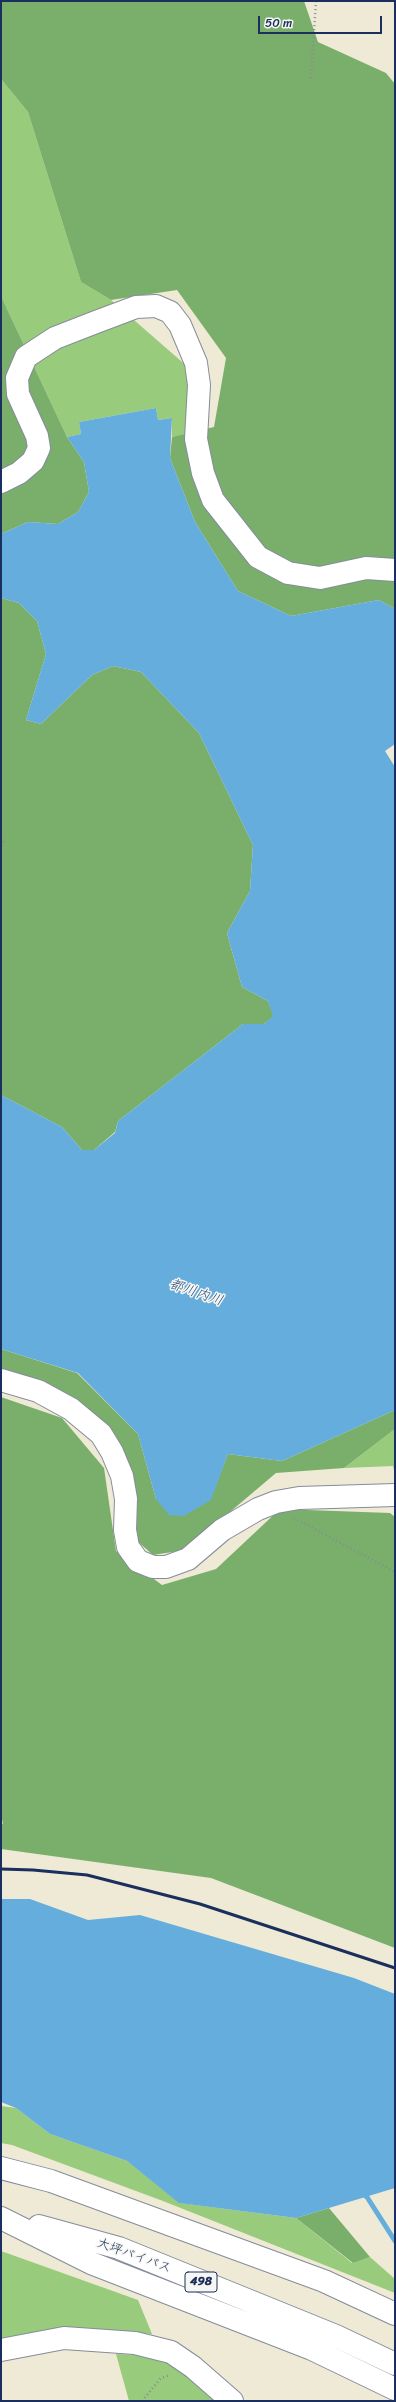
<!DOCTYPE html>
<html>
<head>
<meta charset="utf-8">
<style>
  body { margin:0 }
  #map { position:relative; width:396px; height:2402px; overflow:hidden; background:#efead5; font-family:Sriracha,sans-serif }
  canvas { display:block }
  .frame { position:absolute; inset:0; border:2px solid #1b2f5e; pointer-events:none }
  .scale { position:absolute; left:258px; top:16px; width:124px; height:18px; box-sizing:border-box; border:2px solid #1b2f5e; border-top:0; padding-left:5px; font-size:12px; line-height:14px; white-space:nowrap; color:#1b2f5e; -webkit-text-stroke:3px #f6f6f2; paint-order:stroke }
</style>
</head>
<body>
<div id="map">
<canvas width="396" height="2402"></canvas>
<div class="frame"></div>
<div class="scale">50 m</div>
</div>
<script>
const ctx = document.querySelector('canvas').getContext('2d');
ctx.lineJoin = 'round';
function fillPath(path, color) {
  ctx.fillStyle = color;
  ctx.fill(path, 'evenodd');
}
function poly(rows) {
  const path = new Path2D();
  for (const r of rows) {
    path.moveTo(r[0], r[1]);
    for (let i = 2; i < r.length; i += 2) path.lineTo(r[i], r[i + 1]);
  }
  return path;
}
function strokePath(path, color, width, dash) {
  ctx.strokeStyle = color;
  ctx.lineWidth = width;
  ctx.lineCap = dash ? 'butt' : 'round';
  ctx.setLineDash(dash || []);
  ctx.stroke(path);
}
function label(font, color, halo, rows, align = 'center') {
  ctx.font = font + ' Sriracha,"Klee One",sans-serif';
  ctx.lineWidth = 3;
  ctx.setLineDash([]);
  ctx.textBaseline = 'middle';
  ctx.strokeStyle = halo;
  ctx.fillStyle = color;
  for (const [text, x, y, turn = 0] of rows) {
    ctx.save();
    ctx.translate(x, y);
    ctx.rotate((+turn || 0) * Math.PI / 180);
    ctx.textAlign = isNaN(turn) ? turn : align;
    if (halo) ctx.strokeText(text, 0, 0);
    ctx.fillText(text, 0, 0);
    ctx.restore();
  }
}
fillPath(poly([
  [1,79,28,112,81,282,111,300,189,368,190,433,172,437,172,418,158,420,156,408,79,422,81,434,67,437,1,296],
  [395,1429,395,1474,393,1466,344,1468],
  [1,2106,16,2108,50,2134,127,2161,180,2203,296,2218,352,2263,370,2257,395,2279,395,2293,163,2201,12,2145,1,2143],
  [1,2251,138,2300,152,2334,57,2329,1,2339],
  [116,2354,166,2356,215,2401,129,2401]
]), '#98cb7b');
fillPath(poly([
  [1,1,304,1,318,42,386,73,395,84,395,609,379,600,291,616,238,591,195,522,170,458,172,437,214,427,226,358,177,290,111,300,81,282,28,112,1,79],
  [1,296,67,437,84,462,89,492,78,512,58,524,28,522,1,534],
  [1,598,19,603,37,621,46,654,26,720,41,724,92,675,113,666,141,672,199,733,253,845,250,891,227,933,242,987,268,1001,274,1016,264,1024,243,1024,118,1121,115,1132,94,1150,82,1150,62,1127,1,1095],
  [1,1349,77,1373,138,1434,156,1499,210,1500,228,1454,282,1461,395,1410,395,1429,344,1468,276,1473,185,1550,153,1555,136,1540,132,1482,116,1436,53,1388,1,1369],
  [1,1397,62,1418,104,1468,116,1551,162,1585,216,1569,280,1509,390,1513,395,1517,395,1948,211,1878,1,1849,1,1823,3,1824,1,1814],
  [329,2208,370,2257,353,2263,296,2218]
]), '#7aaf6b');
fillPath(poly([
  [156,408,158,420,172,418,170,458,195,522,238,591,291,616,379,600,395,609,395,744,385,751,395,767,395,1410,282,1461,228,1454,211,1500,184,1516,169,1515,156,1499,138,1434,78,1373,1,1349,1,1095,62,1127,82,1150,94,1150,115,1133,118,1121,243,1024,264,1024,273,1016,268,1001,242,987,227,933,250,891,253,845,199,733,141,672,113,666,92,675,41,724,26,720,46,654,37,621,19,603,1,598,1,534,28,522,58,524,78,512,89,492,84,462,67,437,81,434,79,422],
  [1,1899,30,1899,88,1920,140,1915,354,1978,395,1994,395,2188,296,2218,179,2203,127,2161,50,2134,16,2108,1,2102]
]), '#65addc');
strokePath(poly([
  [361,2193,367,2197,395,2241]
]), '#65addc', 5);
const minor = poly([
  [1,482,19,473,33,461,39,448,37,436,18,394,17,378,26,357,55,338,96,322,136,307,156,306,170,312,180,325,196,363,199,385,196,439,203,473,213,500,258,557,288,573,320,578,366,568,395,570],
  [1,1380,38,1391,71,1409,101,1434,112,1452,122,1476,126,1499,125,1530,128,1547,138,1561,153,1567,166,1567,188,1559,222,1530,258,1509,276,1502,299,1498,395,1495],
  [1,2350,64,2338,135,2343,171,2352,193,2367,232,2401]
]);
const highway = poly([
  [1,2168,51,2181,324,2281,395,2314],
  [1,2218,91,2263,312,2349,395,2389],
  [39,2226,119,2248,336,2336,395,2364]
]);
strokePath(minor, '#858c9a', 24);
strokePath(highway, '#858c9a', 24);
strokePath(poly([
  [311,78,316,1],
  [1,838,5,845],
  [294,1518,395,1572],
  [142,2401,161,2378,170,2375]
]), '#858c9a', 2.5, [1, 3]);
strokePath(minor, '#fff', 22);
strokePath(highway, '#fff', 22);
strokePath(poly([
  [1,1869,33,1870,87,1875,200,1904,395,1968]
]), '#1b2f5e', 3);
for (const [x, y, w] of [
  [201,2282,32]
]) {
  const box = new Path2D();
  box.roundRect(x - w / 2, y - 10, w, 20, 3);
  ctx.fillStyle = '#f6f6f2';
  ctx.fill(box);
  strokePath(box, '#1b2f5e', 1);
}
label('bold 12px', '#1b2f5e', null, [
  ["498",201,2282]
]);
label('13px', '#1b2f5e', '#f6f6f2', [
  ["大坪バイパス",134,2256,20]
]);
label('italic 14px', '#315584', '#f6f6f2', [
  ["都川内川",196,1293,19]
]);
</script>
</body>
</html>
